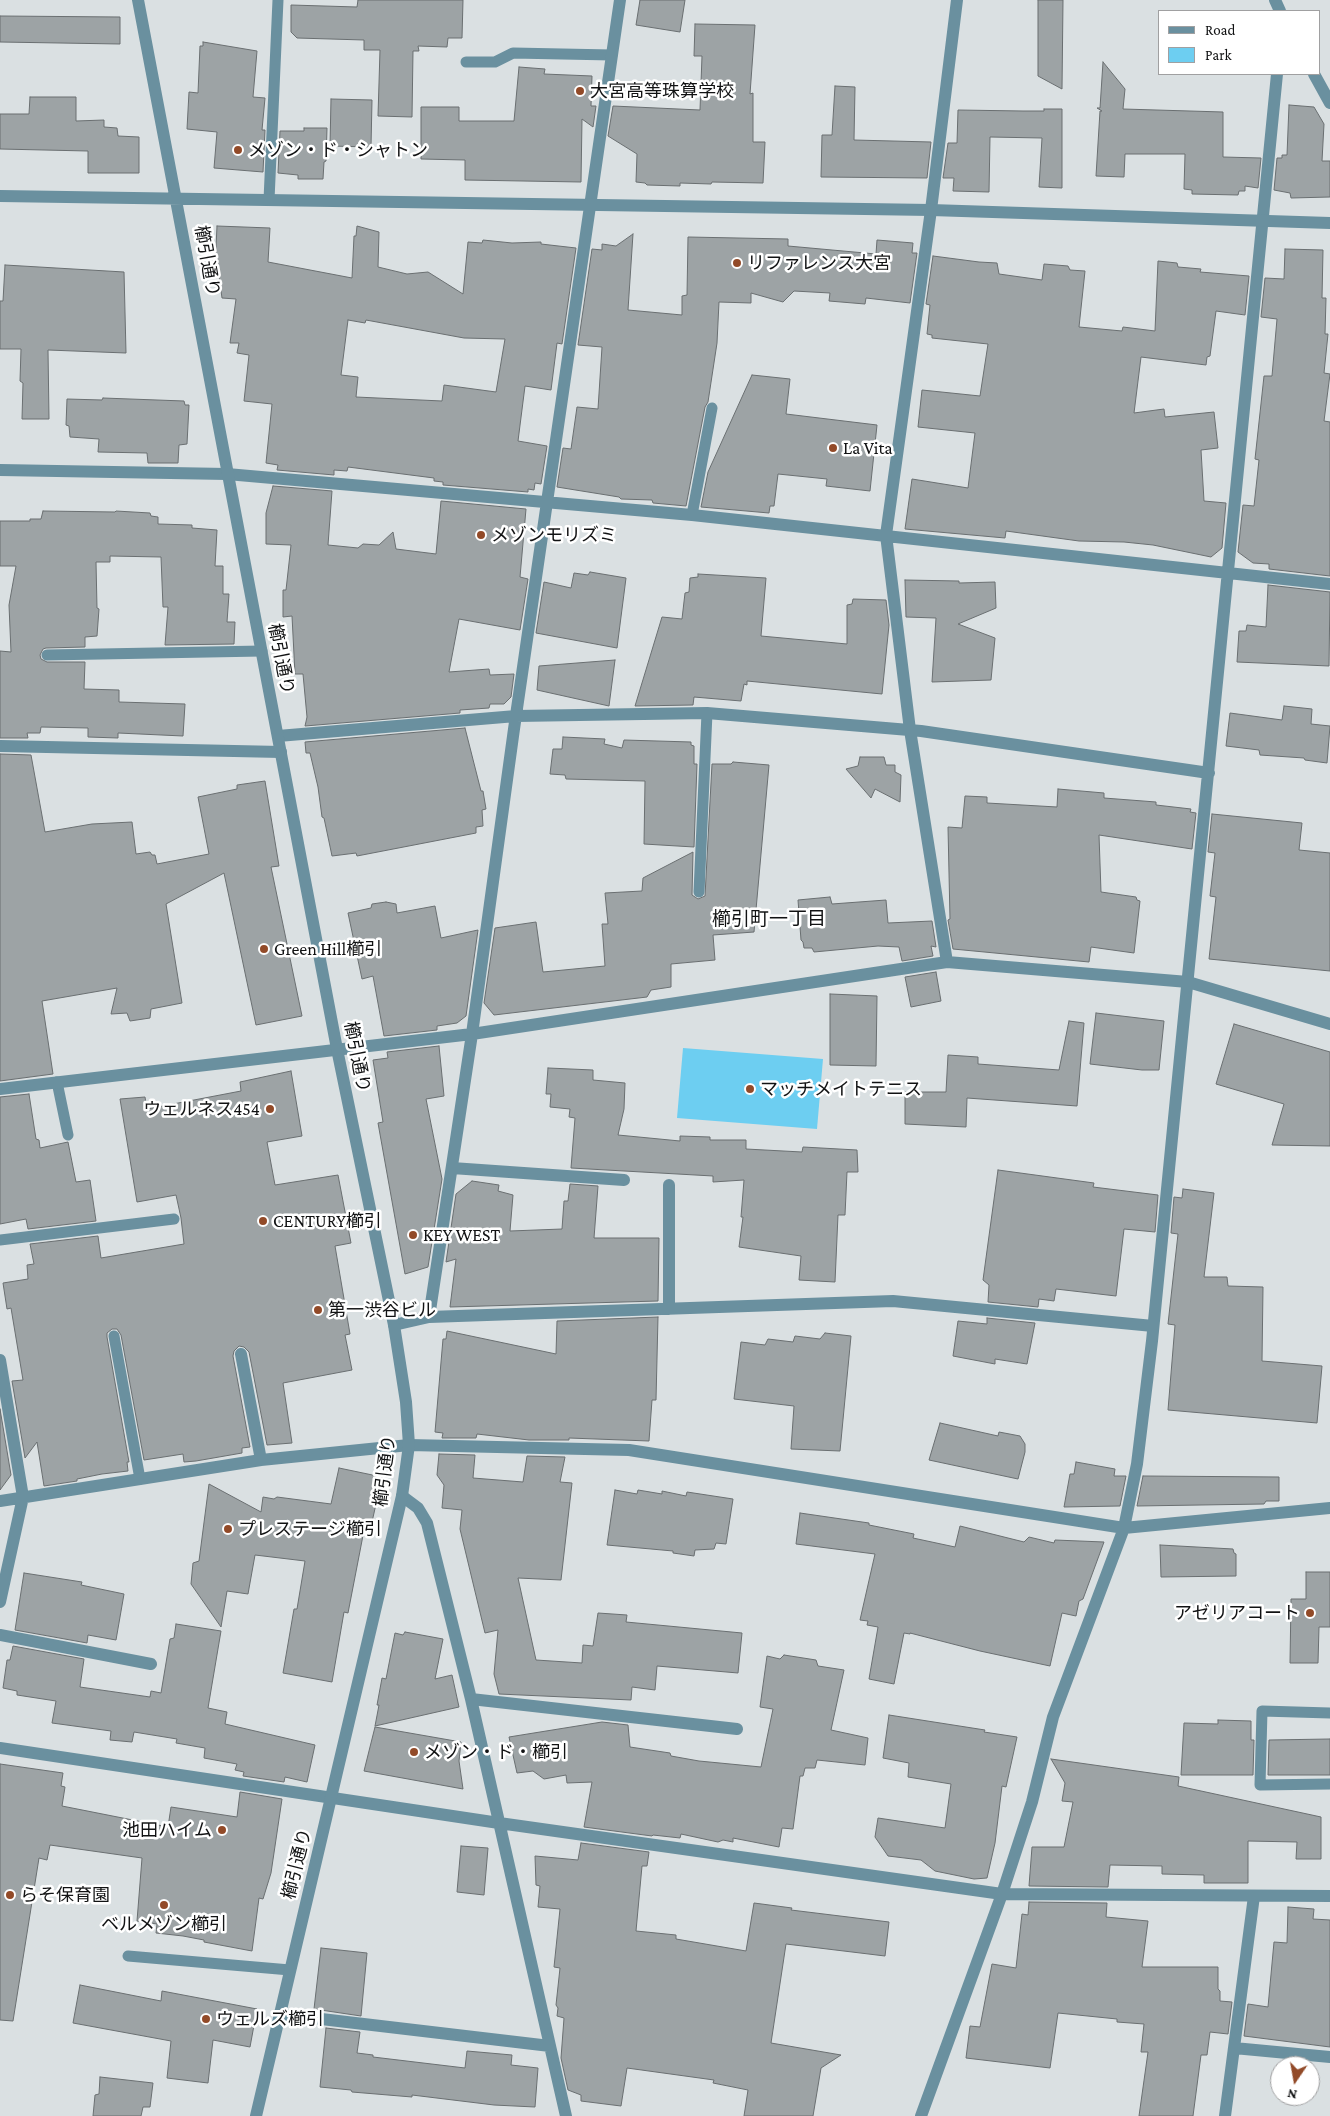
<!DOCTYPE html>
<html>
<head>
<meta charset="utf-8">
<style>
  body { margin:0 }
  #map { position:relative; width:1330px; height:2116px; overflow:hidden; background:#dae0e2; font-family:"Crimson Pro",serif }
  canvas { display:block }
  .legend { position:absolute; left:1158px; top:10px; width:162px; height:65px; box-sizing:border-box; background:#fff; border:1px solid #a0a0a1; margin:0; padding:6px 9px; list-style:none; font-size:15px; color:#111213 }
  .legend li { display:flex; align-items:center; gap:10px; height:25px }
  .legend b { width:25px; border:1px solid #a0a0a1 }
  .north { position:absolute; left:1270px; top:2056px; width:50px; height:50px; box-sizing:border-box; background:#fff; border:1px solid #a0a0a1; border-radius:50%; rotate:192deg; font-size:14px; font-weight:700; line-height:20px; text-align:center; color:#111213 }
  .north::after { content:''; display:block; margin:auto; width:18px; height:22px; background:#924a28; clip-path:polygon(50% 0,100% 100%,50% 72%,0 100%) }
</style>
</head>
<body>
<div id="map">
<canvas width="1330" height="2116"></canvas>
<ul class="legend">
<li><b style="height:6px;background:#6a909f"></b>Road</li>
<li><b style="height:14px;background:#6dcef1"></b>Park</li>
</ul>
<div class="north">N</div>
</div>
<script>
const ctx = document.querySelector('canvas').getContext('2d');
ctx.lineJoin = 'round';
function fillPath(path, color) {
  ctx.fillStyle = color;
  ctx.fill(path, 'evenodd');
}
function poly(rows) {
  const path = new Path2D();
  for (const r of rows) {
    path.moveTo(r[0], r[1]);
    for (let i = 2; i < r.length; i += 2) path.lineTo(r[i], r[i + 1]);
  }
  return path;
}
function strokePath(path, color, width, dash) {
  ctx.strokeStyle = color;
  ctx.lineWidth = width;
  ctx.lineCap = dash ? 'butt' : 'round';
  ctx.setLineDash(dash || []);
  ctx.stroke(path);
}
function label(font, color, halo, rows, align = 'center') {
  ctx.font = font + ' "Crimson Pro","Noto Sans JP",serif';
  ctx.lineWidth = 5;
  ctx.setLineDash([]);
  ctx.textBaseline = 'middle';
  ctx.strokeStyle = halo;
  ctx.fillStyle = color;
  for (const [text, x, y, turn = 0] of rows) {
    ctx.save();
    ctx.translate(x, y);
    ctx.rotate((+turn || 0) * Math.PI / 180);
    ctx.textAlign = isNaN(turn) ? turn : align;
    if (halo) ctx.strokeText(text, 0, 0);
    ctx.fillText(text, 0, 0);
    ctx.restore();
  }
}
fillPath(poly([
  [683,1048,823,1059,817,1129,677,1118]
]), '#6dcef1');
const building = poly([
  [358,0,463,0,462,38,448,38,447,47,418,46,419,51,413,51,412,117,378,116,380,50,364,50,364,40,297,38,291,32,291,5,357,7,358,0],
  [640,0,685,0,680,32,636,25,640,0],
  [1038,0,1063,0,1062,89,1038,76,1038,0],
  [0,16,120,17,120,44,0,42,0,16],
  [695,24,755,25,750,94,753,93,753,142,765,142,763,183,712,182,711,184,680,183,680,186,647,185,645,183,636,182,637,154,608,136,613,106,700,110,702,56,694,56,695,24],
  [203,42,257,51,253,97,265,98,262,130,265,130,263,172,214,168,217,132,187,129,189,92,198,93,200,46,203,46,203,42],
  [1103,62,1125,89,1123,109,1223,112,1223,157,1261,158,1258,188,1245,186,1245,191,1239,191,1238,195,1192,194,1192,190,1184,189,1185,154,1125,154,1124,177,1096,176,1100,111,1102,111,1097,108,1100,108,1103,62],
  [519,67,545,69,544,74,592,76,591,106,596,106,593,127,582,119,581,182,465,180,465,160,421,159,421,107,459,107,459,121,514,121,519,67],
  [835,86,855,87,854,140,931,142,927,178,821,177,822,135,832,135,835,86],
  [30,97,76,97,76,121,104,120,104,127,117,128,118,136,139,137,139,173,88,173,88,151,0,149,0,114,29,114,30,97],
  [331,99,372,100,371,147,330,146,331,99],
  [1289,105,1314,107,1324,124,1322,161,1330,161,1330,197,1291,198,1290,193,1274,190,1277,158,1282,158,1282,155,1287,155,1289,105],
  [1044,109,1062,109,1062,188,1039,187,1042,138,990,137,989,192,953,191,954,178,943,178,948,143,957,143,958,110,1023,111,1044,111,1044,109],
  [304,128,327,128,326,161,324,162,323,179,298,179,298,175,278,173,280,131,304,131,304,128],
  [217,226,270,228,268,262,352,278,354,236,356,236,357,226,379,232,378,267,407,274,428,272,463,294,468,242,482,243,483,240,512,243,541,242,541,244,576,248,562,344,557,343,551,390,525,386,518,441,547,446,541,484,535,483,534,490,528,489,528,492,443,485,443,482,434,481,434,478,348,467,347,471,334,470,334,475,277,470,278,465,266,463,272,404,244,401,249,355,237,353,239,343,230,343,236,299,222,298,218,269,215,269,217,226],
  [348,320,365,323,366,320,464,338,505,339,496,392,444,385,442,401,356,397,358,377,341,375,348,320],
  [633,234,628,310,682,315,682,296,687,295,688,237,788,239,788,246,876,254,877,240,913,243,912,253,917,253,910,303,866,298,865,304,829,301,830,293,794,291,783,302,751,293,751,303,719,302,717,343,708,402,705,407,686,506,653,503,652,500,621,499,619,497,557,487,563,448,571,449,577,407,598,409,602,347,578,345,592,249,602,250,602,244,616,246,633,234],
  [1285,249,1323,250,1322,298,1326,298,1325,334,1328,334,1324,373,1330,374,1324,421,1330,422,1330,576,1269,569,1269,564,1253,563,1238,552,1243,505,1254,506,1259,460,1255,459,1264,376,1272,376,1277,319,1261,317,1265,278,1284,279,1285,249],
  [933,256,979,262,997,263,999,274,1042,280,1044,264,1068,266,1070,270,1085,271,1079,327,1122,331,1123,327,1155,331,1158,261,1177,263,1178,267,1201,269,1200,272,1249,276,1245,315,1216,311,1210,356,1207,357,1206,365,1141,357,1134,413,1164,409,1165,417,1214,412,1218,448,1201,450,1204,501,1226,503,1222,548,1211,557,1153,545,1124,542,1079,541,1006,531,1005,538,905,529,912,479,968,488,975,433,918,427,922,390,980,396,988,344,932,338,932,335,927,334,930,305,926,304,933,256],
  [5,265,124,272,126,353,48,350,49,419,22,419,23,383,20,381,21,349,0,349,0,301,3,301,5,265],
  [752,375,790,379,786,414,877,425,870,491,826,486,827,479,778,474,774,506,770,506,769,513,701,507,708,472,752,375],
  [103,398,184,401,185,405,189,405,187,444,179,445,178,463,148,463,147,453,98,452,99,439,70,437,69,426,66,425,67,399,102,400,103,398],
  [273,486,332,491,328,545,358,548,363,544,379,545,393,532,396,549,436,554,441,501,526,509,520,577,528,579,520,630,459,619,449,672,489,669,490,675,514,674,511,697,504,704,490,704,489,708,460,710,460,713,305,726,307,717,303,674,295,674,292,616,283,617,283,590,286,590,291,545,266,544,266,513,273,486],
  [43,511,115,512,116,511,150,513,151,516,158,517,158,524,192,525,192,528,217,530,215,566,223,566,223,594,229,594,227,622,235,622,234,644,165,645,168,607,163,607,161,557,110,556,110,562,96,562,97,608,99,609,97,636,85,637,85,647,46,648,43,649,40,655,41,659,47,662,85,662,84,689,119,690,119,702,185,704,183,736,118,733,118,738,88,737,88,728,41,727,40,733,27,733,28,738,0,738,0,651,11,652,9,605,16,566,0,566,0,521,30,521,30,519,41,519,43,511],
  [590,572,626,578,617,648,536,633,544,582,571,588,574,573,588,575,590,572],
  [698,574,766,578,761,636,847,644,847,605,852,604,853,599,886,600,889,625,882,694,747,681,747,685,744,684,741,701,694,697,693,705,635,706,662,617,682,619,685,593,689,592,690,578,698,577,698,574],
  [905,580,959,581,959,583,995,582,996,608,958,624,995,638,991,680,932,682,936,618,906,617,905,580],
  [1268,585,1330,592,1329,666,1237,662,1239,631,1246,631,1247,625,1266,627,1268,585],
  [615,660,609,706,537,690,539,666,615,660],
  [1284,706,1312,709,1311,724,1330,726,1327,763,1305,760,1304,758,1260,755,1259,750,1226,746,1230,713,1282,720,1284,706],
  [465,728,481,791,483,791,486,809,482,810,483,826,476,827,476,833,357,856,356,853,332,856,324,818,322,817,318,787,310,753,306,753,305,742,465,728],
  [563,737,605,739,604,744,622,748,624,740,691,742,691,745,694,746,694,764,697,764,694,847,644,844,645,781,566,779,565,775,550,774,553,749,562,749,563,737],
  [0,754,31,755,45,832,92,824,132,822,136,854,150,852,152,855,155,855,157,864,209,854,198,797,237,789,237,785,265,781,279,866,271,867,302,1016,256,1025,224,873,166,904,182,1003,151,1009,150,1018,130,1021,127,1013,111,1014,117,988,42,1001,53,1074,0,1081,0,754],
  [860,757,884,757,886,765,895,765,895,772,901,775,900,802,875,789,871,798,846,769,858,766,860,757],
  [733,762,769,765,754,932,713,935,715,960,671,964,671,987,651,990,647,997,494,1015,484,1003,495,928,536,922,543,972,605,966,602,924,608,924,605,893,642,891,643,878,693,852,692,895,698,899,705,896,712,764,731,764,733,762],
  [1058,789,1104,793,1104,798,1156,802,1156,805,1191,809,1190,812,1196,813,1192,849,1099,835,1101,892,1136,897,1137,900,1140,901,1134,953,1091,947,1089,962,953,949,948,920,950,919,948,827,962,828,965,796,987,797,987,803,1057,807,1058,789],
  [1212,814,1302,823,1299,850,1330,853,1330,971,1209,959,1216,897,1210,896,1215,853,1208,852,1212,814],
  [830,897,832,904,886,900,888,923,932,921,936,947,931,946,933,956,902,961,899,947,878,946,814,952,812,948,804,948,803,942,801,940,798,900,830,897],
  [386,902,396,904,397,913,435,906,441,938,478,930,466,1016,457,1023,437,1026,437,1030,384,1036,373,976,362,979,348,913,371,908,372,904,386,902],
  [936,972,941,1001,911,1007,905,977,936,972],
  [830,994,877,996,876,1066,830,1065,830,994],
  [1096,1013,1164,1021,1159,1070,1142,1070,1090,1064,1096,1013],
  [1069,1021,1084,1023,1077,1106,967,1098,966,1127,905,1124,905,1092,946,1092,948,1055,978,1057,978,1064,1059,1070,1069,1021],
  [1234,1024,1330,1052,1330,1146,1272,1145,1284,1104,1216,1084,1234,1024],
  [439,1046,444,1096,426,1099,442,1179,428,1267,405,1274,378,1123,383,1122,373,1060,388,1058,387,1052,439,1046],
  [548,1068,593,1070,593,1080,625,1083,624,1109,618,1135,680,1141,680,1136,710,1137,710,1140,746,1140,746,1149,802,1152,803,1147,857,1150,858,1172,847,1172,845,1215,838,1215,835,1282,799,1280,801,1256,739,1247,743,1217,741,1217,744,1180,713,1182,713,1176,571,1168,575,1118,569,1117,570,1109,550,1107,551,1094,546,1094,548,1068],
  [291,1071,302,1136,267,1142,275,1185,338,1175,351,1243,335,1246,350,1334,345,1335,352,1370,283,1383,292,1443,267,1445,249,1352,244,1347,239,1346,234,1351,233,1356,250,1447,242,1448,242,1453,196,1461,184,1462,183,1454,144,1460,121,1335,117,1329,112,1329,107,1333,107,1337,129,1462,127,1462,128,1471,102,1474,77,1479,77,1481,44,1486,37,1442,25,1458,12,1381,23,1380,11,1308,7,1309,3,1283,28,1279,27,1265,34,1264,30,1244,98,1236,101,1258,184,1244,181,1218,176,1195,137,1202,120,1099,145,1097,147,1109,241,1091,240,1082,291,1071],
  [29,1094,36,1139,39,1140,40,1148,68,1142,76,1182,90,1180,96,1221,28,1229,26,1219,0,1224,0,1097,29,1094],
  [998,1170,1094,1183,1093,1187,1158,1195,1155,1232,1124,1229,1116,1296,1056,1289,1054,1301,1039,1299,1038,1307,988,1302,989,1285,983,1280,998,1170],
  [472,1181,499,1185,498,1191,513,1195,510,1231,562,1229,564,1201,568,1201,570,1184,598,1186,594,1238,659,1238,658,1301,450,1307,456,1259,446,1262,456,1194,472,1181],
  [1183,1189,1214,1193,1204,1277,1227,1277,1228,1286,1263,1287,1262,1361,1322,1366,1317,1423,1168,1410,1175,1325,1168,1324,1178,1234,1171,1233,1174,1197,1182,1198,1183,1189],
  [658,1317,656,1400,652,1400,649,1441,569,1438,569,1440,529,1440,477,1434,476,1438,442,1438,443,1433,435,1432,443,1339,446,1339,447,1331,556,1354,557,1321,658,1317],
  [987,1318,1035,1323,1027,1364,995,1359,995,1364,953,1356,958,1321,987,1324,987,1318],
  [825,1333,851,1336,840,1451,791,1449,794,1406,734,1399,741,1342,765,1345,768,1339,793,1342,795,1336,820,1339,825,1333],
  [0,1409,11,1475,0,1490,0,1409],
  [940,1423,998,1436,999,1432,1020,1436,1025,1444,1025,1452,1018,1479,929,1460,940,1423],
  [439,1454,475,1455,473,1478,523,1482,527,1456,565,1457,560,1482,572,1483,561,1580,518,1578,536,1660,582,1663,583,1645,593,1646,598,1613,627,1615,626,1622,742,1633,738,1673,657,1666,655,1690,632,1687,631,1700,499,1694,494,1674,498,1630,485,1633,460,1529,462,1510,442,1508,444,1485,437,1475,439,1454],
  [1076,1462,1115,1469,1114,1476,1126,1476,1120,1506,1064,1507,1070,1474,1074,1474,1076,1462],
  [339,1468,382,1477,372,1522,366,1520,348,1613,344,1612,332,1682,283,1673,294,1609,297,1609,305,1561,255,1555,248,1594,227,1591,221,1627,191,1584,193,1563,199,1561,209,1484,261,1512,263,1497,274,1499,277,1497,331,1504,339,1468],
  [1143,1476,1279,1477,1279,1501,1266,1501,1264,1504,1137,1506,1143,1476],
  [615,1490,637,1494,638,1490,662,1494,662,1491,686,1496,687,1492,733,1499,726,1544,716,1543,714,1549,695,1550,694,1556,673,1553,673,1551,607,1545,615,1490],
  [800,1513,869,1523,869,1525,914,1534,913,1538,955,1547,960,1526,1024,1542,1029,1537,1054,1543,1055,1540,1104,1542,1083,1599,1079,1601,1076,1616,1062,1613,1050,1666,980,1651,910,1633,910,1634,904,1633,894,1684,869,1679,878,1627,867,1625,868,1621,860,1620,875,1554,796,1544,800,1513],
  [1160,1545,1233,1549,1234,1553,1236,1554,1236,1576,1161,1577,1160,1545],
  [1306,1572,1330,1572,1330,1627,1319,1627,1318,1663,1290,1663,1291,1599,1306,1599,1306,1572],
  [24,1573,82,1582,81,1585,124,1594,116,1640,88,1635,87,1643,15,1630,24,1573],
  [176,1624,221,1631,208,1708,227,1712,225,1724,315,1745,307,1782,285,1777,284,1782,243,1776,244,1772,235,1770,237,1764,204,1758,205,1748,176,1743,177,1739,134,1732,132,1742,110,1740,111,1731,52,1723,56,1701,17,1695,17,1691,3,1688,7,1660,10,1660,13,1646,84,1659,80,1687,150,1697,151,1691,161,1693,170,1639,174,1638,176,1624],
  [405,1632,443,1639,435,1679,452,1675,459,1707,375,1726,379,1705,377,1705,382,1678,386,1679,395,1633,403,1635,405,1632],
  [784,1655,816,1660,818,1666,844,1670,831,1730,868,1738,865,1765,817,1760,815,1768,805,1768,803,1776,800,1776,793,1829,782,1828,779,1847,733,1838,733,1842,723,1840,718,1842,681,1834,680,1838,653,1835,652,1836,584,1827,592,1782,567,1783,566,1775,544,1779,533,1771,517,1773,509,1737,602,1722,628,1725,630,1747,670,1753,671,1756,699,1761,761,1767,773,1709,760,1707,767,1656,780,1659,784,1655],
  [889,1715,985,1730,984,1732,1017,1737,1006,1787,1002,1786,995,1843,987,1878,974,1879,935,1871,921,1860,888,1856,875,1837,878,1818,945,1828,951,1784,908,1777,909,1763,883,1758,889,1715],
  [1218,1720,1251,1721,1251,1740,1254,1740,1253,1775,1181,1775,1184,1723,1218,1724,1218,1720],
  [375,1727,461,1742,459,1761,463,1789,364,1771,375,1727],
  [1330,1739,1330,1775,1268,1775,1269,1740,1330,1739],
  [1051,1759,1179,1777,1178,1786,1321,1817,1321,1859,1296,1859,1297,1842,1248,1841,1248,1883,1204,1883,1204,1875,1162,1874,1162,1866,1110,1865,1108,1887,1029,1886,1032,1847,1064,1847,1073,1802,1062,1801,1065,1783,1051,1759],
  [0,1764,63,1773,61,1786,65,1787,62,1806,168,1827,171,1807,237,1817,240,1792,282,1799,271,1873,263,1899,259,1898,252,1951,204,1942,204,1940,183,1936,156,1933,157,1924,137,1921,142,1858,50,1845,47,1860,39,1858,13,2021,0,2020,0,1764],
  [581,1843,649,1852,647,1866,642,1866,636,1931,676,1935,676,1939,746,1951,754,1903,792,1908,791,1910,889,1922,885,1956,786,1944,771,2043,841,2055,821,2068,813,2116,744,2116,748,2090,713,2083,714,2080,627,2068,621,2106,581,2101,581,2095,568,2090,561,2058,564,2018,557,2016,558,2008,556,2005,560,1968,554,1967,560,1909,538,1907,540,1886,536,1885,535,1856,578,1860,581,1843],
  [461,1846,488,1848,484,1895,457,1892,461,1846],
  [1029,1902,1107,1903,1106,1917,1148,1921,1142,1967,1218,1967,1218,1989,1220,1991,1220,2001,1232,2002,1228,2034,1210,2032,1207,2055,1201,2055,1193,2116,1139,2116,1148,2052,1141,2052,1144,2024,1117,2022,1117,2019,1058,2013,1050,2068,966,2058,970,2026,980,2027,992,1964,1016,1968,1022,1914,1028,1915,1029,1902],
  [1288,1907,1314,1909,1313,1919,1330,1920,1330,2047,1244,2036,1248,2004,1268,2007,1274,1942,1287,1943,1288,1907],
  [321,1948,367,1953,361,2016,314,2009,321,1948],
  [80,1985,161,2001,162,1991,257,2009,250,2047,213,2040,208,2083,167,2078,171,2041,73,2023,80,1985],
  [326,2028,360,2032,357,2053,373,2055,373,2057,465,2068,467,2051,512,2055,511,2065,538,2068,535,2107,494,2105,412,2095,412,2097,352,2092,351,2090,320,2087,326,2028],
  [100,2077,153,2083,150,2107,143,2107,141,2116,93,2116,95,2095,99,2094,100,2077]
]);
fillPath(building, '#9da3a5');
strokePath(building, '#6a6f71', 1);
strokePath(poly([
  [466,62,495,62,513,53,612,55],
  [269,200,278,0],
  [692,515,712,408],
  [47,655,262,651],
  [699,892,707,713],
  [57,1082,68,1135],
  [0,1240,174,1219],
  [114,1336,140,1479],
  [1330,1713,1262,1711,1260,1785,1330,1784],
  [128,1956,290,1970]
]), '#6a909f', 11);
strokePath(poly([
  [0,470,227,474,692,515,1330,584],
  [278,736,516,716,707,713,921,731,1209,773],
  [0,746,281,752],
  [947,962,910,730,886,535,931,210,957,0],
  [0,1089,472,1034,947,962,1188,982,1330,1024],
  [452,1168,624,1180],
  [669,1309,669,1185],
  [429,1317,472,1034,514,729,620,0],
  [394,1325,429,1317,893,1301,1153,1326],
  [241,1354,261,1460],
  [0,1360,23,1497,0,1602],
  [402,1496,418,1508,427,1523,471,1699,566,2116],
  [0,1501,261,1460,409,1445,629,1450,1124,1528,1330,1508],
  [0,1635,151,1664],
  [471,1699,737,1729],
  [0,1748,499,1823,1002,1894,1330,1896],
  [279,2014,550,2046],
  [1234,2048,1330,2057],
  [921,2116,1002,1894,1032,1802,1053,1717,1124,1528,1137,1464,1152,1341,1277,74],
  [1225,2116,1254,1896]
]), '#6a909f', 12);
strokePath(poly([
  [138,0,337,1049,394,1325,406,1402,409,1445,402,1496,256,2116],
  [1275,0,1280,11],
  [1314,74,1330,103],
  [0,196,931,210,1330,223]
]), '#6a909f', 12);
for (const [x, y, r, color] of [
  [580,91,5,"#924a28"],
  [238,150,5,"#924a28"],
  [737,263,5,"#924a28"],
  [833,448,5,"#924a28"],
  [481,535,5,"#924a28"],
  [264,949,5,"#924a28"],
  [750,1089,5,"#924a28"],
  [270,1109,5,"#924a28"],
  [263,1221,5,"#924a28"],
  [413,1235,5,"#924a28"],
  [318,1310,5,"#924a28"],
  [228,1529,5,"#924a28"],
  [1310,1613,5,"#924a28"],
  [414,1752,5,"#924a28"],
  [222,1830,5,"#924a28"],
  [10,1895,5,"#924a28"],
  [164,1905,5,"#924a28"],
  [206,2019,5,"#924a28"]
]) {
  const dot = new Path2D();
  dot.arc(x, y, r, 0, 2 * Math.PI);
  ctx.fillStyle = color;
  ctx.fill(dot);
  strokePath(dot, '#fff', 2);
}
label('18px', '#111213', '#fff', [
  ["大宮高等珠算学校",590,91],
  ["メゾン・ド・シャトン",248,150],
  ["リファレンス大宮",747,263],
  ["La Vita",843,448],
  ["メゾンモリズミ",491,535],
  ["Green Hill櫛引",274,949],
  ["マッチメイトテニス",760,1089],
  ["ウェルネス454",260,1109,"right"],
  ["CENTURY櫛引",273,1221],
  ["KEY WEST",423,1235],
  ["第一渋谷ビル",328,1310],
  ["プレステージ櫛引",238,1529],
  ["アゼリアコート",1300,1613,"right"],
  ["メゾン・ド・櫛引",424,1752],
  ["池田ハイム",212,1830,"right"],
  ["らそ保育園",20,1895],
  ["ベルメゾン櫛引",164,1924,"center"],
  ["ウェルズ櫛引",216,2019]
], 'left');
label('18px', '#111213', '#fff', [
  ["櫛引通り",207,261,80],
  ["櫛引通り",281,659,79],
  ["櫛引通り",357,1057,79],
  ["櫛引通り",385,1471,-83],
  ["櫛引通り",297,1864,-76]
]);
label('19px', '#111213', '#fff', [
  ["櫛引町一丁目",769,919]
]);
</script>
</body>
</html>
